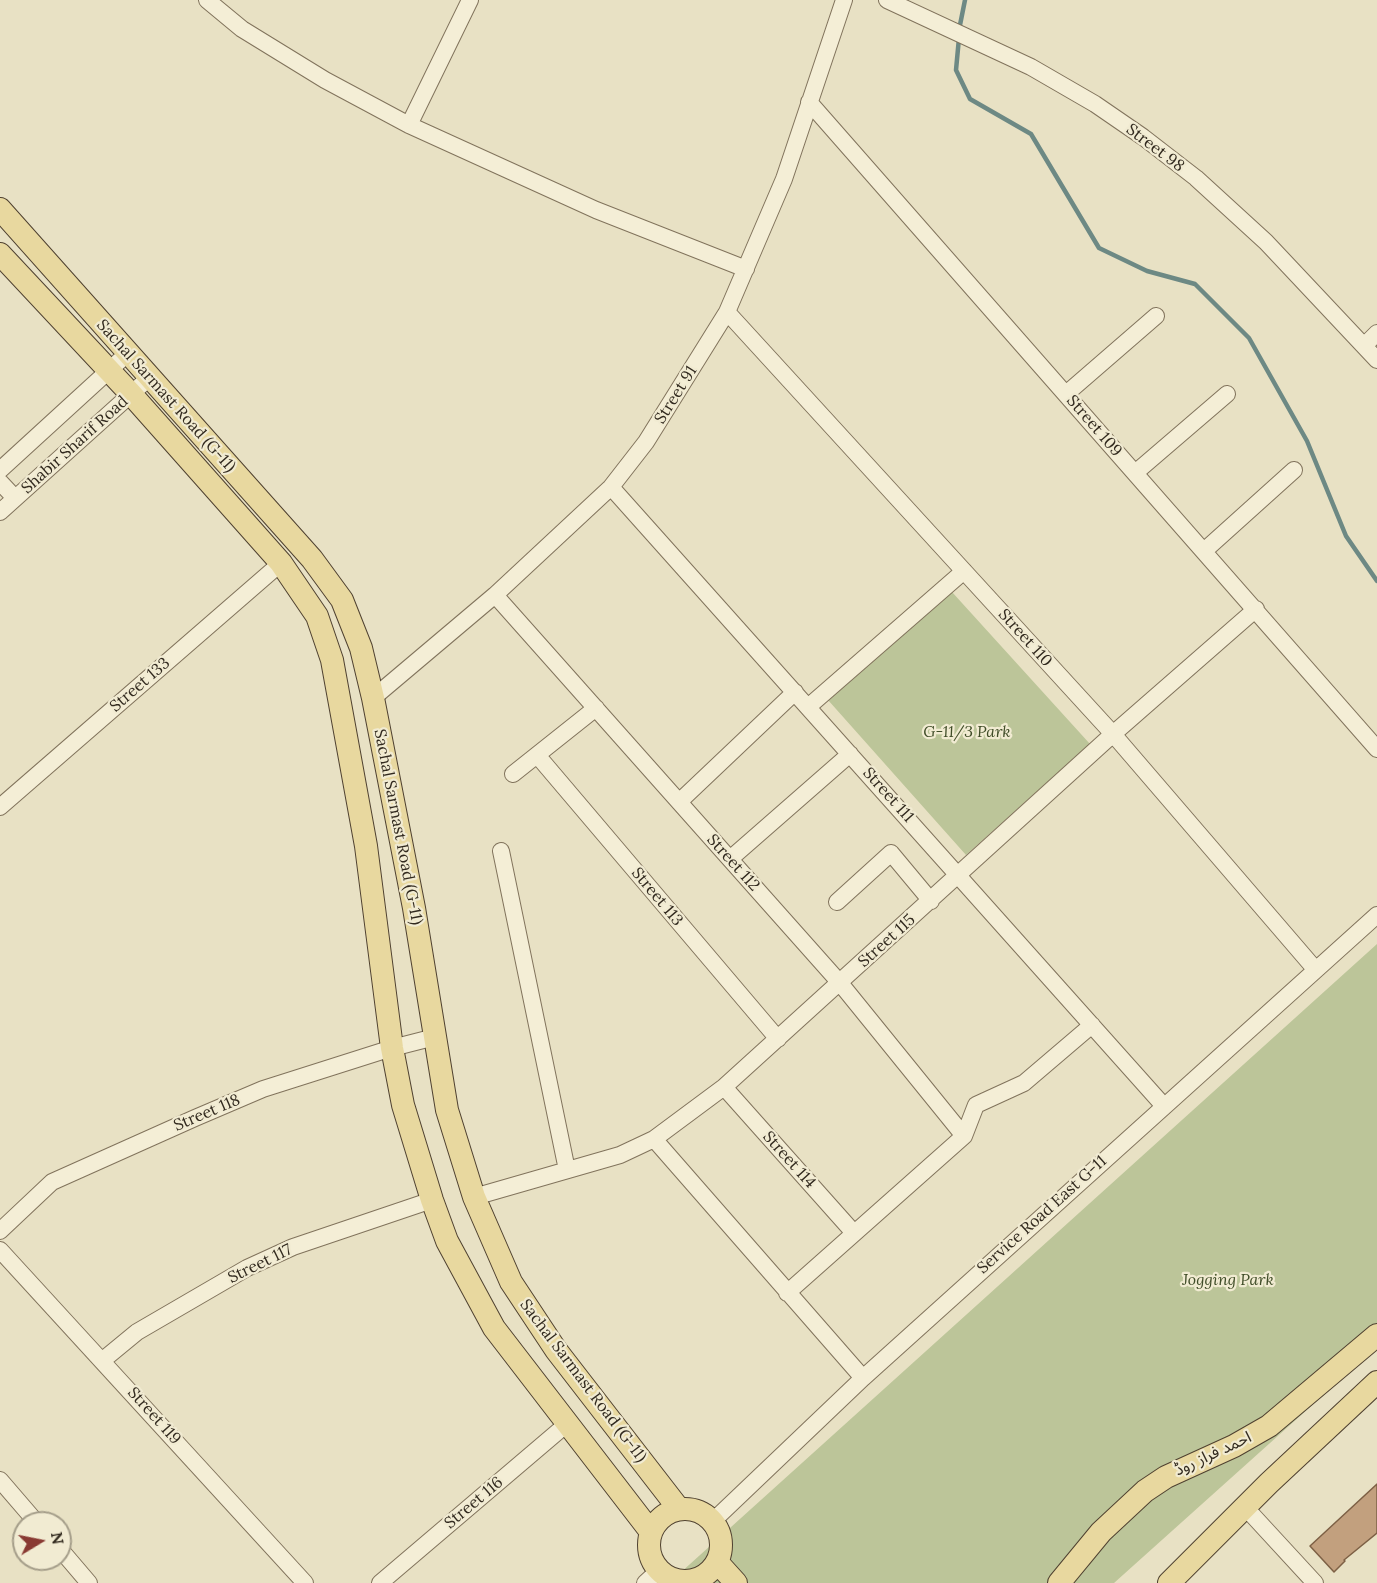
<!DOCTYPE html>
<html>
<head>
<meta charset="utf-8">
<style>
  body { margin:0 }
  #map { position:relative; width:1377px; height:1583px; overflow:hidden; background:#e8e1c4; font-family:Lora,serif }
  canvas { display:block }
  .north { position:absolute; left:12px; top:1511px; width:60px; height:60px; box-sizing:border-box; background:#f1ebd2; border:2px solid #a59e8a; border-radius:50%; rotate:80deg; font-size:16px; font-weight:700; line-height:24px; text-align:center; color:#322a1f }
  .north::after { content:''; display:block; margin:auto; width:21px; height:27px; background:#893a33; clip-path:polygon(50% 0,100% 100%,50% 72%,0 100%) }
</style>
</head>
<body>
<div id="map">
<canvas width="1377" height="1583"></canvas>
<div class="north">N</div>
</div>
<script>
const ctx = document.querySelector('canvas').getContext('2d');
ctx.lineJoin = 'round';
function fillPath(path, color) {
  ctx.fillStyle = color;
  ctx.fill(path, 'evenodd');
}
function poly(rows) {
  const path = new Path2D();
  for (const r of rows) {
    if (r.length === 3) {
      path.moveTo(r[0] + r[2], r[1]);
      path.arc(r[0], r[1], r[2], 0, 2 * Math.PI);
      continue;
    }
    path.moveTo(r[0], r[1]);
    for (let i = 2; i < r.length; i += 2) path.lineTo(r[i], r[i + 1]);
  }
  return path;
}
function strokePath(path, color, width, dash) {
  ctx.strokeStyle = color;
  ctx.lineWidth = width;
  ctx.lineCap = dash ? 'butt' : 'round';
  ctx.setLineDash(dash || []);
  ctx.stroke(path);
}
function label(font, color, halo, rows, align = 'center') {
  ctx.font = font + ' Lora,"Noto Sans Arabic",serif';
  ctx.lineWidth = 4.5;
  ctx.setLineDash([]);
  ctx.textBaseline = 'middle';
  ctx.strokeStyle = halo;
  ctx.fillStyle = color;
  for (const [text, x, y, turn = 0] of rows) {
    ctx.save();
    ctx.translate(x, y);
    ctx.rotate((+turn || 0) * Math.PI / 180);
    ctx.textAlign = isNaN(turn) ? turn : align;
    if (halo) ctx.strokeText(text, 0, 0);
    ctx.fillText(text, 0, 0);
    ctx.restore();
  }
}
fillPath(poly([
  [952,592,1090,744,966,855,828,700],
  [1377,944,1377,1347,1114,1583,669,1583]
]), '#bcc599');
strokePath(poly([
  [959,30,965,0],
  [959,38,956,70,970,99,1031,134,1099,248,1147,271,1195,284,1249,338,1307,441,1346,536,1377,581]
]), '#6d8984', 4.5);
const building = poly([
  [1377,1484,1377,1533,1344,1560,1345,1561,1334,1572,1310,1546,1377,1484]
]);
fillPath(building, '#c2a07e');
strokePath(building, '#7d6045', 1.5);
const minor = poly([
  [207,0,242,29,325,80,409,125,596,210,746,269],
  [887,0,1031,67,1095,104,1143,137,1196,178,1266,242,1377,360],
  [809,102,1377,749],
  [409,125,470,0],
  [727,312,1113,734,1315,969],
  [1364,346,1377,333],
  [1066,394,1156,316],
  [0,470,128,353],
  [1135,473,1227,394],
  [0,482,15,498],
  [611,487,1163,1105],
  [0,512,150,377],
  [1204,551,1294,470],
  [495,595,840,983,964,1136],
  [373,698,495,595,611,487,646,442,727,312,784,179,844,0],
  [808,707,964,571],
  [537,755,778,1039],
  [513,774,596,708],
  [679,802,795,692],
  [0,807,281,563],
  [501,851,567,1170],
  [730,859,850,754],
  [837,902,891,853,931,901],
  [724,1087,854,1233],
  [654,1139,863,1378],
  [474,1197,620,1155,654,1139,724,1087,1113,734,1256,609],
  [0,1231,52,1182,195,1118,263,1089,392,1048,435,1037],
  [0,1250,305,1583],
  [787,1293,964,1136,976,1105,1024,1083,1092,1025],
  [103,1360,137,1332,247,1268,293,1247,432,1200],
  [0,1480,37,1523],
  [1245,1507,1315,1583],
  [713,1521,863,1378,1377,915],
  [60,1549,89,1583],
  [380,1583,568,1423],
  [645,1583,659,1570]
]);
const major = poly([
  [0,209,312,559,342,600,361,648,373,698,414,908,447,1110,474,1197,511,1282,556,1350,679,1509],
  [0,254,131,394,281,563,317,616,332,660,366,846,392,1048,403,1105,432,1200,447,1241,494,1328,651,1532],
  [685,1545,36],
  [717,1562,736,1583],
  [1059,1583,1101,1532,1145,1491,1166,1477,1234,1446,1269,1426,1377,1335],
  [1169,1583,1269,1483,1377,1382]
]);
strokePath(minor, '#81735c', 18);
strokePath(major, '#4f4130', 24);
strokePath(minor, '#f4eed6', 16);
strokePath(major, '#e8d89f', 22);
label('16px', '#322a1f', '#f1ebd2', [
  ["Street 98",1155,148,37],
  ["Street 91",676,395,-58],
  ["Sachal Sarmast Road (G-11)",166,396,48],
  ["Street 109",1094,426,49],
  ["Shabir Sharif Road",75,445,-42],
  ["Street 110",1025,638,48],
  ["Street 133",140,685,-41],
  ["Street 111",888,795,48],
  ["Sachal Sarmast Road (G-11)",398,827,79],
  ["Street 112",733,863,48],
  ["Street 113",657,897,50],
  ["Street 115",887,941,-42],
  ["Street 118",207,1113,-23],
  ["Street 114",789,1160,48],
  ["Service Road East G-11",1042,1215,-42],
  ["Street 117",260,1264,-26],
  ["Sachal Sarmast Road (G-11)",583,1381,53],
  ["Street 119",154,1416,48],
  ["احمد فراز روڈ",1213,1454,-25],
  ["Street 116",474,1503,-40]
]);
label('italic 16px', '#404d28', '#f1ebd2', [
  ["G-11/3 Park",967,732],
  ["Jogging Park",1228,1280]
]);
</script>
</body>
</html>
